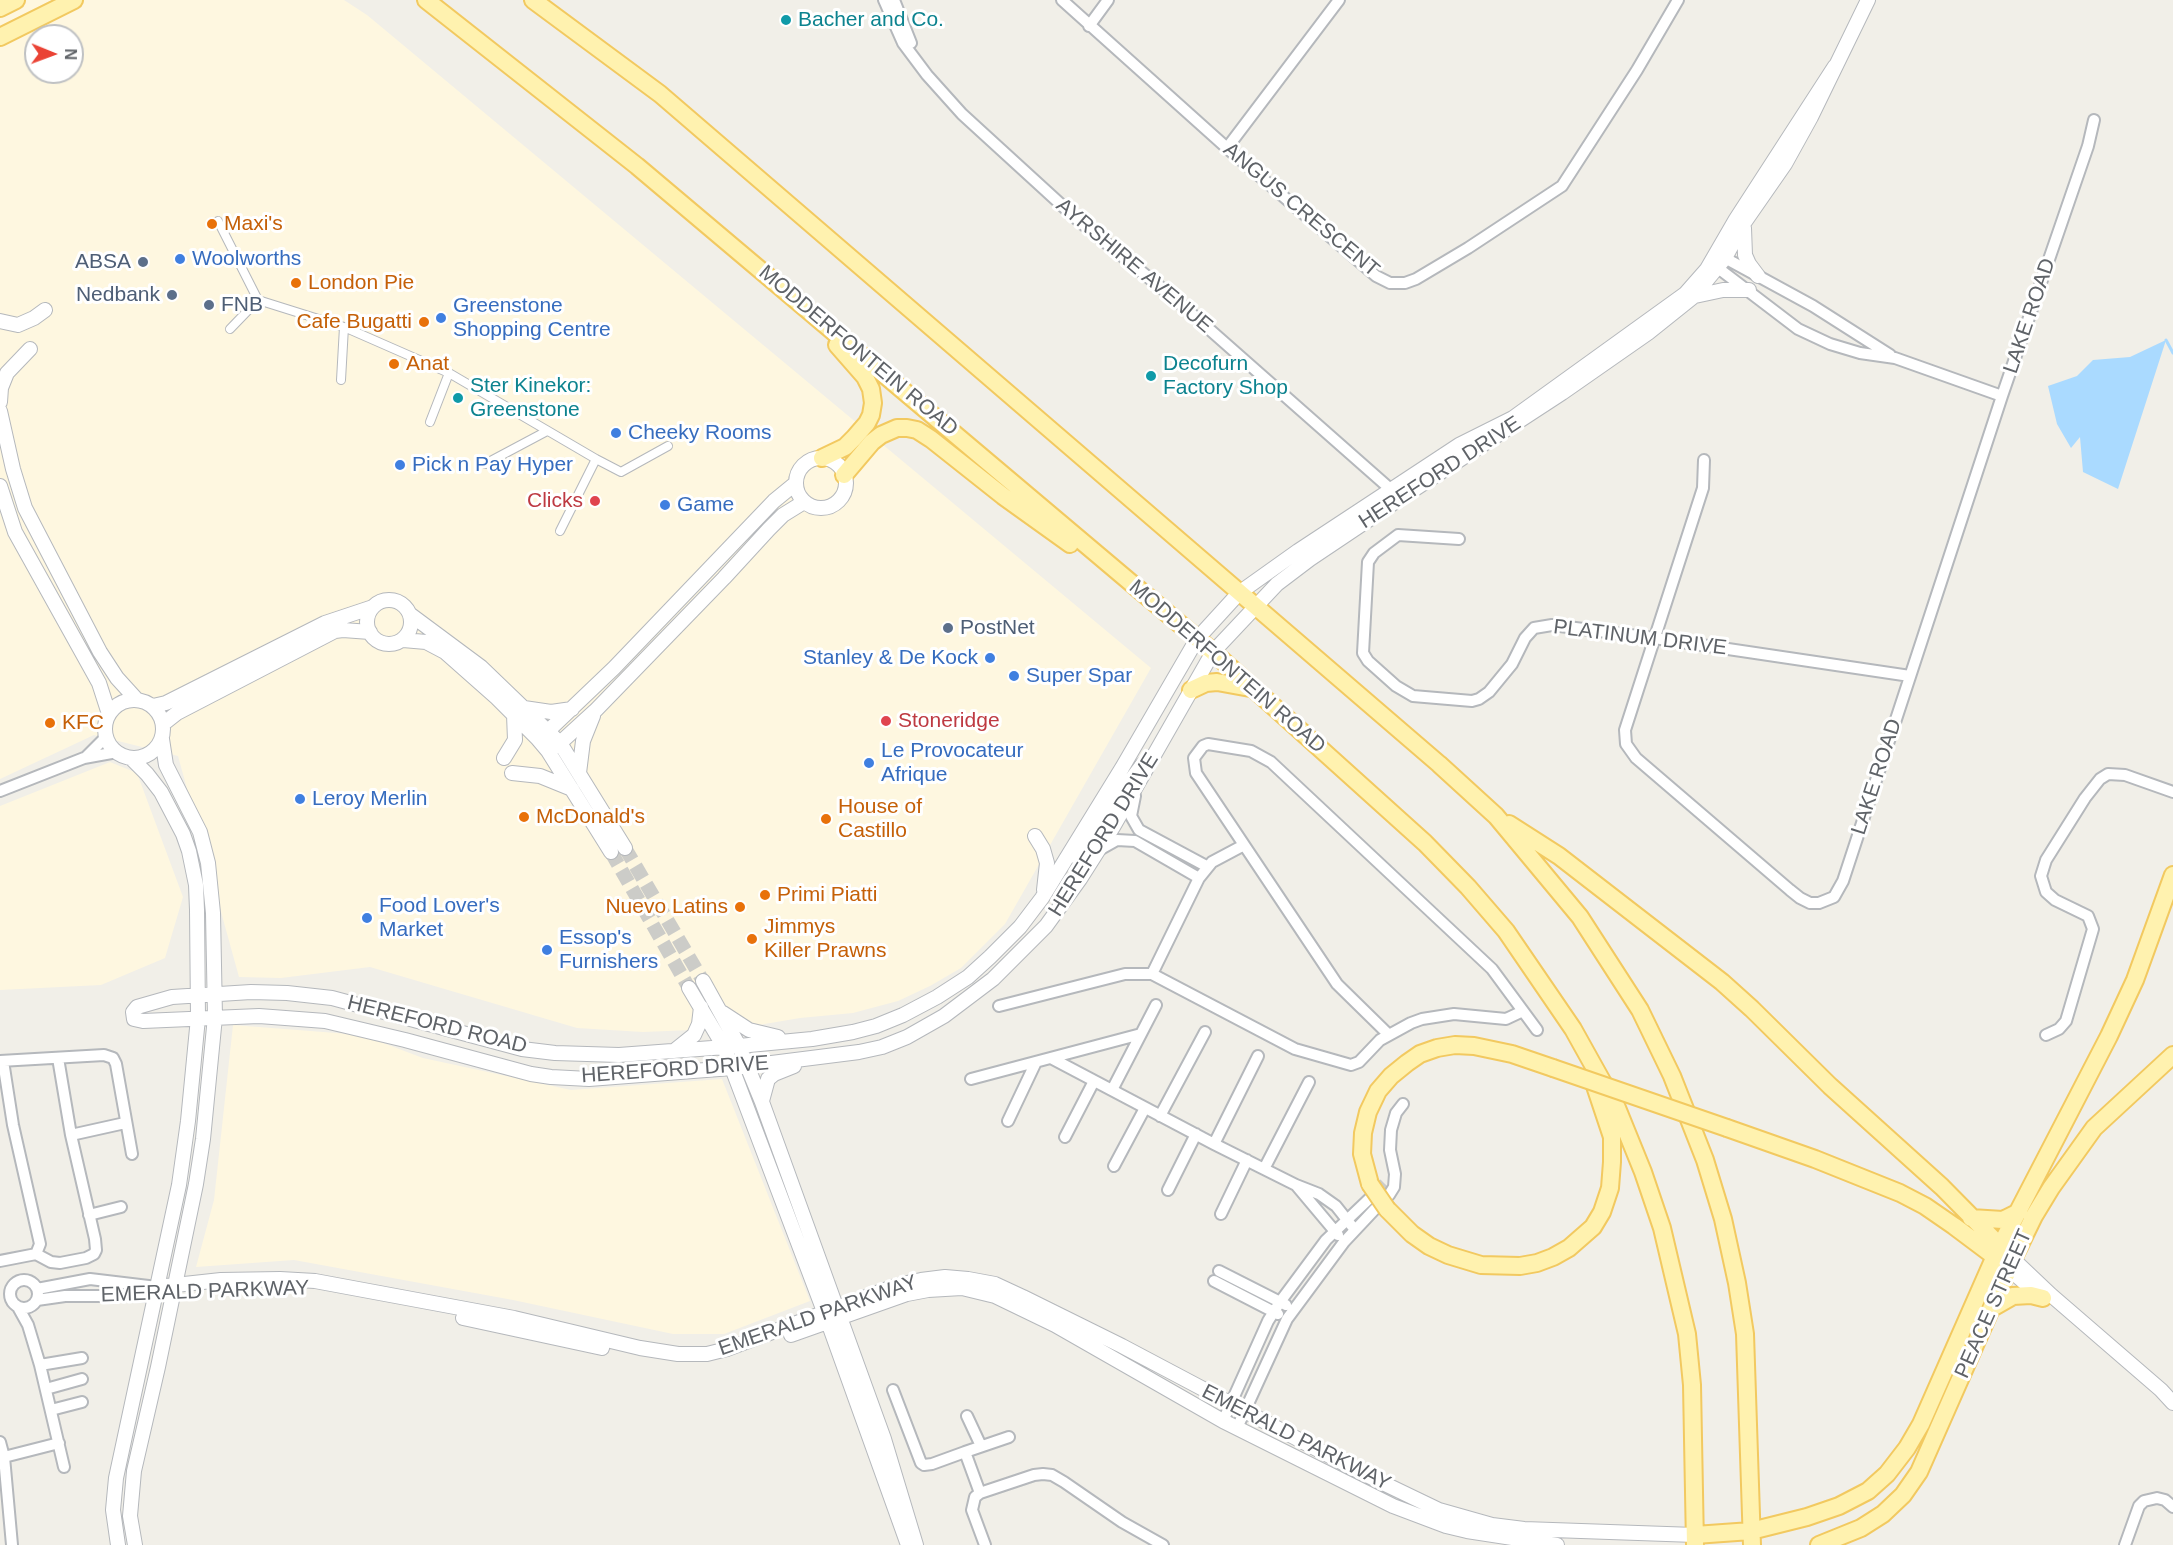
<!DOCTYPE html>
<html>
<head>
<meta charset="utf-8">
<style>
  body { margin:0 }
  #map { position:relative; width:2173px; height:1545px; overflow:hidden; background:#f1efe8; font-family:Helvetica,sans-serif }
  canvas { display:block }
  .north { position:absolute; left:24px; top:24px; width:60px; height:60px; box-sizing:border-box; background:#fff; border:2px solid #bfc1c3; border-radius:50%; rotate:91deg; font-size:16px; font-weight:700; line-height:24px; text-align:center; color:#5f6368 }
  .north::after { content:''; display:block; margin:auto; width:21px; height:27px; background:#ea4335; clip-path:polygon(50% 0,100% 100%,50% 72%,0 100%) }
</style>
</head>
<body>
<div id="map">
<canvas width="2173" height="1545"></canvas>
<div class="north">N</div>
</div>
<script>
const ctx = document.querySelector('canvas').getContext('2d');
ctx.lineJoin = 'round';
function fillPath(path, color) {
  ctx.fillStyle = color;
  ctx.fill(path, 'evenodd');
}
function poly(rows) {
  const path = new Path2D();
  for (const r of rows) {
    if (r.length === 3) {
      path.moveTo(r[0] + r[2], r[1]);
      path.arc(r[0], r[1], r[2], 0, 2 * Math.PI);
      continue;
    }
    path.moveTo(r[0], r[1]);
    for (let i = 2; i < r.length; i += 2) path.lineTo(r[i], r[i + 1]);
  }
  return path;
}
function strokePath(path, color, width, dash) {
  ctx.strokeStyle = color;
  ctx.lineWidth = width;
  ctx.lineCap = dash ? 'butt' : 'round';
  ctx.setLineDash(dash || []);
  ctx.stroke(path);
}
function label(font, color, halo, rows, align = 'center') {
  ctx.font = font + ' Helvetica,sans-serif';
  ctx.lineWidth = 6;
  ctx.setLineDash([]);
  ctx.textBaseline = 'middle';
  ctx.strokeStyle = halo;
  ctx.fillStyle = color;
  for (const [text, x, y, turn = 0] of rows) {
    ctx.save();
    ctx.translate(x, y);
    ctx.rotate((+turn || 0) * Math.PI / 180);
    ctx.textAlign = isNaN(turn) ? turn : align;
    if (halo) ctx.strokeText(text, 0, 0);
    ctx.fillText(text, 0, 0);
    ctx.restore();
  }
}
fillPath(poly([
  [0,0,344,0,367,15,1151,668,1005,924,961,968,930,986,898,1001,853,1013,800,1018,741,1028,643,1032,577,1028,370,967,281,978,239,977,178,756,94,735,0,779],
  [36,36,72,36,72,72,36,72],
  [110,762,137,773,183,897,165,958,101,985,0,990,0,806],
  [233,1025,362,1035,423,1058,571,1090,722,1079,810,1301,724,1334,673,1334,513,1300,294,1260,196,1267,214,1200]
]), '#fef7e0');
fillPath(poly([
  [2166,340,2118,489,2083,472,2080,437,2071,448,2057,424,2048,386,2077,376,2093,360,2130,357]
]), '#aadaff');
strokePath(poly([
  [2166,340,2173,353]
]), '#aadaff', 3);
strokePath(poly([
  [1371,1196,1384,1183]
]), '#ccccc8', 10, [10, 5]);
strokePath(poly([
  [625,848,703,981],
  [611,852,689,988]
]), '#ccccc8', 14, [14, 7]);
const pedestrian = poly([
  [218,221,258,300,344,327,449,373,596,459,621,472,668,446],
  [230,329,258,300],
  [341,380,344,327],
  [430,422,449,373],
  [485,464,547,431],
  [560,531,596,459]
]);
const minor = poly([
  [884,0,903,43,927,75,962,114,1079,221,1175,299,1396,494],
  [894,0,911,43],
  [1062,0,1227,148,1376,276,1390,283,1405,283,1416,279,1468,248,1562,186,1637,70,1678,0],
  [1089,26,1108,0],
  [1227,148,1339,0],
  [1725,258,1813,306,1890,355],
  [1718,268,1798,329,1830,344,1860,353,1895,358,2002,396],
  [1704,460,1703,488,1625,730,1626,744,1636,758,1790,890,1800,898,1810,903,1819,903,1834,897,1843,881,2002,396,2088,146,2094,120],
  [1459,539,1398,535,1374,553,1368,562,1363,653,1368,661,1396,686,1413,696,1472,701,1479,699,1489,692,1512,664,1525,638,1534,628,1552,625,1654,638,1910,676],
  [85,758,106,737],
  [0,791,84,758,117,752],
  [1135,796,1131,816,1139,830,1208,867],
  [1101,849,1117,840,1135,841,1199,878],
  [1152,974,1199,878,1212,862,1244,845],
  [999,1006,1125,974,1152,974,1295,1049,1351,1065,1359,1062,1380,1040,1411,1023,1422,1019,1454,1014,1506,1019,1523,1011],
  [1388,1034,1337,984,1329,972,1196,773,1194,758,1203,746,1208,744,1251,751,1271,762,1492,969,1537,1030],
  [2046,1035,2059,1029,2066,1021,2093,929,2088,916,2055,900,2046,892,2041,876,2046,860,2085,798,2100,779,2108,774,2125,775,2173,792],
  [1051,1058,1214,1144,1296,1185,1319,1194,1336,1206,1355,1230],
  [0,1061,104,1055,113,1058,116,1064,132,1154],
  [971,1079,1141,1034],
  [1112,1090,1156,1005],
  [1160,1116,1205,1032],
  [1008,1121,1036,1062],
  [71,1135,125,1123],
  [1065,1137,1094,1081],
  [1214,1144,1258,1056],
  [1114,1166,1145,1108],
  [1264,1169,1309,1082],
  [1296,1185,1338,1235],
  [1168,1190,1196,1134],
  [1389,1195,1394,1187,1395,1174,1390,1150,1391,1130,1396,1113,1403,1104],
  [1221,1214,1247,1160],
  [89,1215,121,1207],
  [36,1254,51,1262,60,1263,86,1258,94,1254,96,1250,95,1239,71,1135,58,1058],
  [0,1261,36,1254,40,1244,13,1125,3,1061],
  [1219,1271,1286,1305],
  [24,1294,14],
  [1214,1281,1278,1314],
  [37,1289,90,1279,157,1287],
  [37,1300,65,1296,154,1296],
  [18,1307,28,1325,40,1365,64,1467],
  [40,1365,82,1358],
  [46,1389,82,1379],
  [893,1390,921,1463,924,1465,932,1464,965,1452,980,1493],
  [51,1410,82,1402],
  [967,1416,981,1446],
  [1223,1421,1268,1321,1280,1302,1326,1240,1369,1199],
  [1237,1428,1287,1319,1344,1242,1375,1209],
  [0,1442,4,1457,12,1545],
  [965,1452,1009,1437],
  [4,1457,59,1443],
  [985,1545,972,1510,975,1497,980,1493,1034,1475,1043,1474,1052,1475,1064,1482,1122,1522,1163,1545],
  [2125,1545,2139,1506,2144,1501,2157,1498,2165,1500,2173,1507]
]);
const tertiary = poly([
  [1835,66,1736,219,1707,269,1685,294,1513,418,1459,445,1298,551,1239,593,1197,639,1122,768,1042,898,1020,927,990,957,968,977,937,997,903,1015,876,1026,853,1032,812,1039,739,1046,619,1055,555,1053,522,1049,332,998,287,993,251,992,172,997,137,1007,133,1012,134,1019,143,1021,259,1016,325,1021,405,1040,531,1074,551,1077,589,1079,732,1068,859,1052,882,1047,907,1037,944,1016,993,979,1046,926,1080,879,1113,827,1213,652,1277,584,1310,559,1401,498,1562,393,1648,333,1693,297,1725,258,1744,223,1785,164,1811,117,1868,0],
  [1744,228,1745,255,1749,264,1758,276],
  [1695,296,1723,290,1749,290],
  [0,321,18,325,34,318,45,310],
  [0,402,1,388,7,373,30,349],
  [0,411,13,469,25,508,100,652,117,678,137,700],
  [821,483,25],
  [0,486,15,532,99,683,109,714],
  [389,622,22],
  [411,615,481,667,560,743,625,848],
  [403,640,426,642,445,652,497,698,537,738,548,751,611,852],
  [134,729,29],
  [153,706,166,703,325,623,373,607],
  [524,708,551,712,572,709],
  [163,724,177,713,335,631,343,630,370,632],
  [537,738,548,731,614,668,774,501,796,483],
  [548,751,560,743,595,711,724,578,769,529,783,515,804,502],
  [504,758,515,740,514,715],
  [512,773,540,776,572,789],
  [579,773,583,741,593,716],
  [1035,836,1043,849,1047,863,1044,890],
  [1069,856,1082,854,1112,805,1143,764],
  [703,981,739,1046,762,1102,884,1439,916,1545],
  [689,988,724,1047,828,1322,908,1545],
  [723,1013,749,1030,778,1037],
  [674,1051,694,1035,699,1024,701,1007],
  [762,1101,768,1079,774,1074,794,1066],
  [2013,1259,2051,1295,2161,1390,2173,1403],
  [2009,1269,2041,1297],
  [157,1287,221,1280,280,1279,315,1281,514,1318,640,1348,678,1354,707,1354,727,1349,898,1285,921,1280,945,1277,968,1279,995,1284,1023,1297,1122,1346,1360,1472,1439,1510,1492,1525,1524,1529,1695,1535],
  [463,1318,602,1348],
  [791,1335,907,1294,928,1290,962,1288,995,1296,1055,1325,1223,1421,1393,1506,1446,1526,1467,1531,1557,1545],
  [118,1545,113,1510,116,1478,179,1185,188,1121,198,1018,197,910,196,885,189,851,183,834,161,792,147,774,131,758],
  [135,1545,130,1516,134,1471,158,1367,196,1184,203,1139,215,1017,213,913,208,863,200,832,166,765,162,739]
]);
const primary = poly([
  [426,0,637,166,1213,652,1425,843,1468,887,1506,931,1573,1029,1617,1108,1643,1172,1662,1228,1687,1334,1692,1385,1695,1545],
  [533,0,660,94,1439,764,1496,816,1580,917,1640,1010,1672,1076,1705,1160,1723,1219,1737,1283,1745,1334,1752,1545],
  [0,8,16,0],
  [0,37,74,0],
  [822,458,845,447,854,438,867,423,871,415,873,403,871,389,865,377,837,345],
  [844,475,872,442,881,435,897,428,907,428,917,430,931,439,1003,496,1070,544],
  [1191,690,1206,683,1217,682,1250,688],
  [1509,824,1559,856,1722,982,1752,1009,1830,1086,1942,1187,2013,1259],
  [1727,1128,1815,1159,1900,1193,1925,1206,1954,1226,2002,1262],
  [1370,1184,1362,1154,1363,1133,1368,1112,1378,1091,1391,1076,1407,1063,1420,1054,1437,1048,1455,1045,1474,1046,1512,1054,1553,1068],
  [1387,1209,1412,1234,1429,1246,1448,1255,1481,1265,1520,1266,1537,1263,1553,1257,1569,1248,1593,1227,1602,1212,1610,1188,1612,1162,1612,1137,1595,1086],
  [1971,1218,2003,1220,2019,1212],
  [1992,1308,2013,1296,2031,1295,2043,1298],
  [1695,1535,1751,1531,1807,1517,1839,1506,1868,1491,1887,1474,1907,1448,1921,1424,1995,1256,2109,1036,2135,980,2173,875],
  [1819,1545,1861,1528,1883,1514,1903,1495,1919,1472,2013,1259,2034,1216,2051,1188,2094,1128,2173,1055]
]);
strokePath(pedestrian, '#b5b8bc', 10);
strokePath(minor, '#b5b8bc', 14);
strokePath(tertiary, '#b5b8bc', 16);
strokePath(primary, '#f2c960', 20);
strokePath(pedestrian, '#fff', 8);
strokePath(minor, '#fff', 10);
strokePath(tertiary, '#fff', 14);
strokePath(primary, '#fff2af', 16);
const primaryBridge = poly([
  [1553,1068,1727,1128],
  [1370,1184,1387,1209]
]);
strokePath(primaryBridge, '#f2c960', 20, []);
strokePath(primaryBridge, '#fff2af', 16);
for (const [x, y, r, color] of [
  [786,20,6,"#0f9aa8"],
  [212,224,6,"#e8710a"],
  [180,259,6,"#3f7fe0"],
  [143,262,6,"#5c6f8a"],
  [296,283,6,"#e8710a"],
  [172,295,6,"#5c6f8a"],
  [209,305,6,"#5c6f8a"],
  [441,318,6,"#3f7fe0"],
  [424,322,6,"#e8710a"],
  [394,364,6,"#e8710a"],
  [1151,376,6,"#0f9aa8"],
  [458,398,6,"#0f9aa8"],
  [616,433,6,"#3f7fe0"],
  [400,465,6,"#3f7fe0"],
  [595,501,6,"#e0444e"],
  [665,505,6,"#3f7fe0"],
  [948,628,6,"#5c6f8a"],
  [990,658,6,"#3f7fe0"],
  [1014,676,6,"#3f7fe0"],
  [886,721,6,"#e0444e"],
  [50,723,6,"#e8710a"],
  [869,763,6,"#3f7fe0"],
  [300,799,6,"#3f7fe0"],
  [524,817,6,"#e8710a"],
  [826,819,6,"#e8710a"],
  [765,895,6,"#e8710a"],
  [740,907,6,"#e8710a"],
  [367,918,6,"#3f7fe0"],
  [752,939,6,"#e8710a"],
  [547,950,6,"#3f7fe0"]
]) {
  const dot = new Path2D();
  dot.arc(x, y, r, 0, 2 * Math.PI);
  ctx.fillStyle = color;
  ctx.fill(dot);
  strokePath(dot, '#fff', 2);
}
label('21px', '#0d838f', '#fff', [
  ["Bacher and Co.",798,20],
  ["Decofurn",1163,364],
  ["Factory Shop",1163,388],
  ["Ster Kinekor:",470,386],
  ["Greenstone",470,410]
], 'left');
label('21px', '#5f6368', '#fff', [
  ["ANGUS CRESCENT",1301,210,40],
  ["AYRSHIRE AVENUE",1134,266,40],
  ["LAKE ROAD",2030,316,-71],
  ["MODDERFONTEIN ROAD",858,351,40],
  ["HEREFORD DRIVE",1440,473,-33],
  ["PLATINUM DRIVE",1640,638,7],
  ["MODDERFONTEIN ROAD",1227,667,41],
  ["LAKE ROAD",1877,777,-72],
  ["HEREFORD DRIVE",1104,835,-58],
  ["HEREFORD ROAD",437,1025,14],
  ["HEREFORD DRIVE",675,1070,-4],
  ["EMERALD PARKWAY",205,1292,-2],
  ["PEACE STREET",1994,1304,-66],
  ["EMERALD PARKWAY",818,1316,-19],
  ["EMERALD PARKWAY",1296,1438,27]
]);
label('21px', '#c56008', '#fff', [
  ["Maxi's",224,224],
  ["London Pie",308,283],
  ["Cafe Bugatti",412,322,"right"],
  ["Anat",406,364],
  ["KFC",62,723],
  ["House of",838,807],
  ["Castillo",838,831],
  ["McDonald's",536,817],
  ["Primi Piatti",777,895],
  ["Nuevo Latins",728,907,"right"],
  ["Jimmys",764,927],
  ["Killer Prawns",764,951]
], 'left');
label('21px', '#366cbe', '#fff', [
  ["Woolworths",192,259],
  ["Greenstone",453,306],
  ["Shopping Centre",453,330],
  ["Cheeky Rooms",628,433],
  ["Pick n Pay Hyper",412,465],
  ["Game",677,505],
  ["Stanley & De Kock",978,658,"right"],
  ["Super Spar",1026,676],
  ["Le Provocateur",881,751],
  ["Afrique",881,775],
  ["Leroy Merlin",312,799],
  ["Food Lover's",379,906],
  ["Market",379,930],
  ["Essop's",559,938],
  ["Furnishers",559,962]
], 'left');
label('21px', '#4e5e75', '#fff', [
  ["ABSA",131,262],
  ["Nedbank",160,295],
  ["FNB",221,305,"left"],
  ["PostNet",960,628,"left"]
], 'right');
label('21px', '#be3a42', '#fff', [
  ["Clicks",583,501],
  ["Stoneridge",898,721,"left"]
], 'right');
</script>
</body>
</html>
